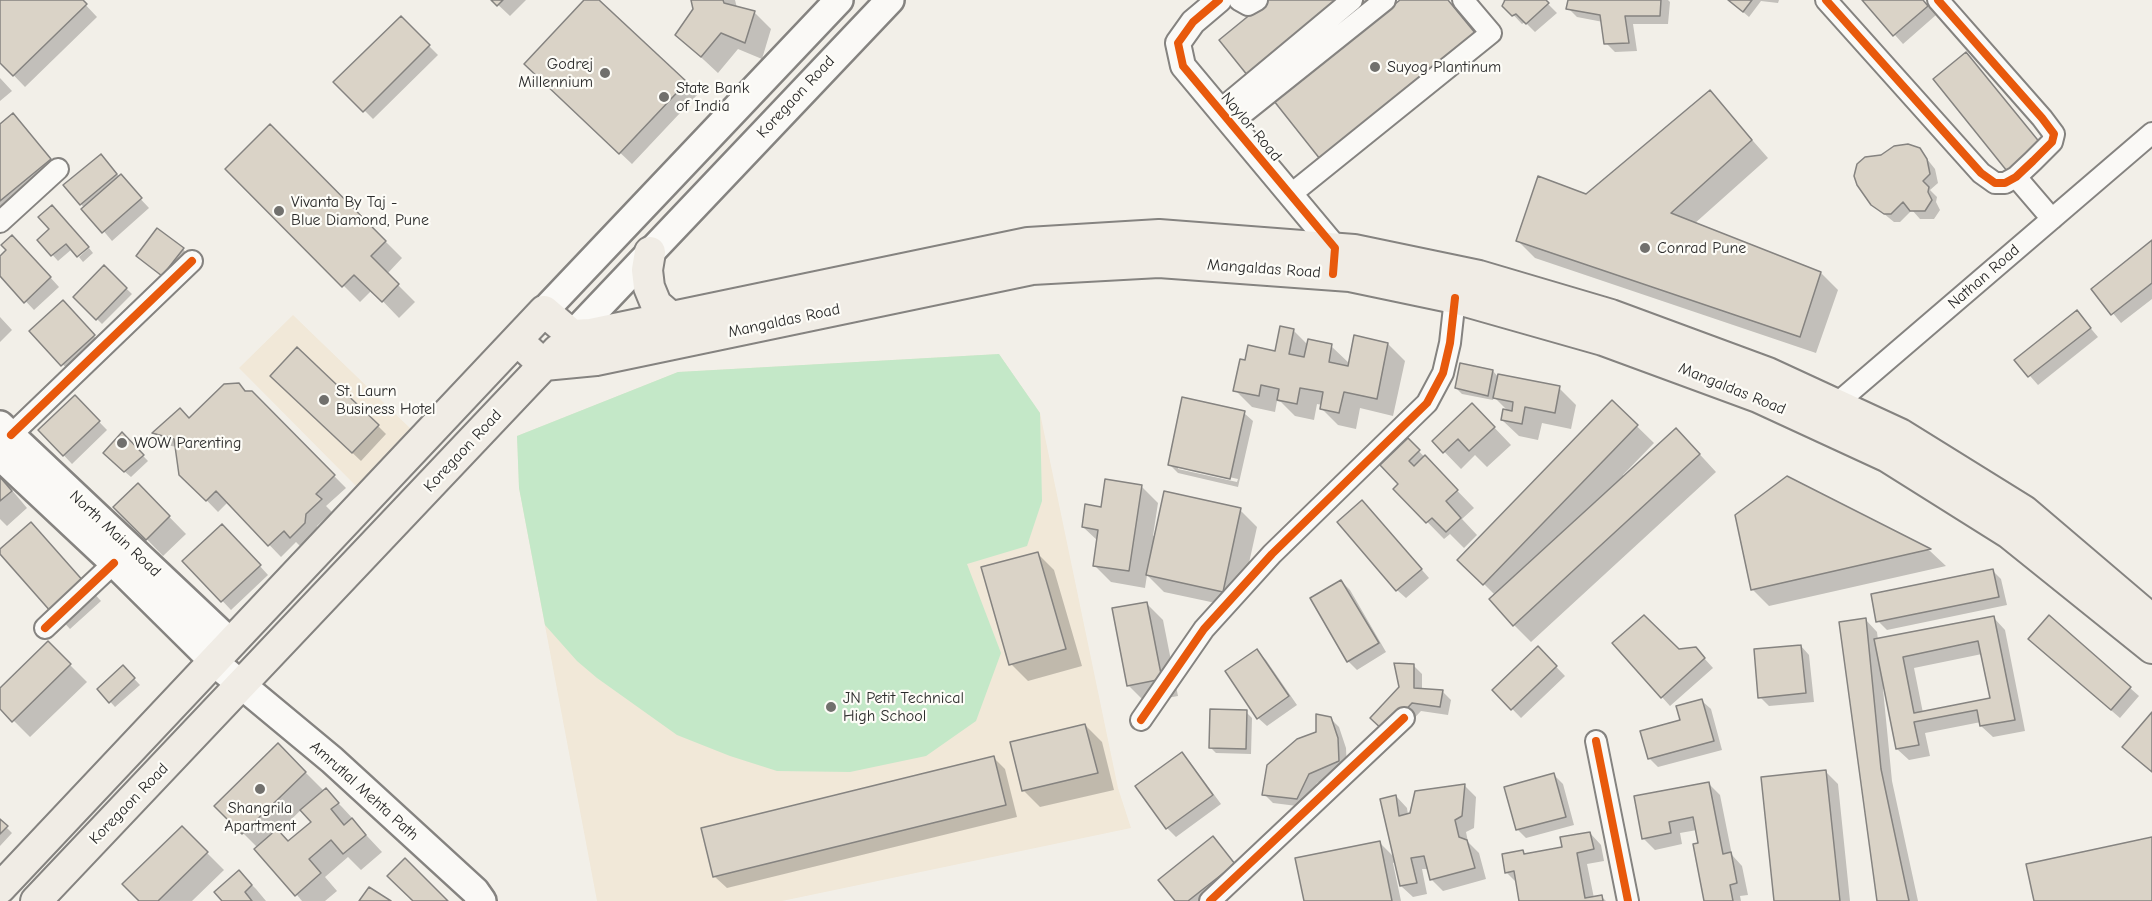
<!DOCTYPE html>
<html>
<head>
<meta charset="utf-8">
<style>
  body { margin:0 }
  canvas { display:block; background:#f2efe8 }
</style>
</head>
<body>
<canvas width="2152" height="901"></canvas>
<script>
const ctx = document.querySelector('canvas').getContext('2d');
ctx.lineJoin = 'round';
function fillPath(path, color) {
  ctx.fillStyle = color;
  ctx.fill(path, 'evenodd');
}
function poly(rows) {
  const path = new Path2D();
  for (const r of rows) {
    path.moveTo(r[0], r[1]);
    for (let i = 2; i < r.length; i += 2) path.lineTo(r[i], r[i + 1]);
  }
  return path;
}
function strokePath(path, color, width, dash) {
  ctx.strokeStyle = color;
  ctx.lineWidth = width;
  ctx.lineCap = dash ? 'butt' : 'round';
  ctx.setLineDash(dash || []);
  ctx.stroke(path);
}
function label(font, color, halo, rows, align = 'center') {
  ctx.font = font + ' "Comic Neue",sans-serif';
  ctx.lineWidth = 4.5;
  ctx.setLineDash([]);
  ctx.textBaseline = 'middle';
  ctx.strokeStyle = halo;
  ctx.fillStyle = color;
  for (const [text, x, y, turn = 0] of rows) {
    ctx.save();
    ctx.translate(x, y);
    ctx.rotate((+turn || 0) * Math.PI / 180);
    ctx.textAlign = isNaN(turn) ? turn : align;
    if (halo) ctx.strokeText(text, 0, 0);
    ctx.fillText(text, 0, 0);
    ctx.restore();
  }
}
fillPath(poly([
  [293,315,412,430,356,486,239,368],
  [999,354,1040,413,1118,788,1131,828,782,901,597,901,519,488,517,436,678,372]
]), '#f1e8d8');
fillPath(poly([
  [999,354,1040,413,1042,501,1027,546,967,564,1001,653,976,721,926,756,850,772,777,771,730,756,677,735,597,678,577,661,545,625,519,488,517,436,678,372]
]), '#c4e8c8');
fillPath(poly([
  [0,0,81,0,97,17,25,87,0,61],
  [493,0,526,0,510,16],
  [586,0,597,0,697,95,632,164,538,75],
  [692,0,735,0,737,8,754,12,771,29,762,59,738,49,718,73,677,35,695,10],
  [1271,0,1368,0,1261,87],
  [1503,0,1544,0,1557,13,1535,32,1525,22,1522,24,1504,5,1506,3],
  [1569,0,1668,0,1670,2,1668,24,1633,24,1637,51,1615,52,1606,43,1603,22,1577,17,1568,8],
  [1729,0,1779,0,1778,3,1761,1,1749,17],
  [1864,0,1923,0,1936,15,1903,44],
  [401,18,438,55,373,119,336,82],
  [1966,54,2051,156,2020,181,2008,170],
  [0,78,12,91,0,101],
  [1710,92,1768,158,1694,224,1821,273,1838,290,1816,353,1535,258,1518,241,1586,195],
  [13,115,59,168,0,210,0,126],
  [270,126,402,258,387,274,415,302,399,318,372,290,360,302,227,169],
  [1919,149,1935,169,1938,183,1930,190,1937,197,1936,202,1940,210,1934,219,1920,219,1912,210,1900,222,1894,222,1872,204,1882,156],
  [106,162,149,208,112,241,81,204],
  [51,230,72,249,58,261,39,240],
  [2152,242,2152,299,2121,323,2093,289],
  [21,245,59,287,34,310,0,274,0,258,8,251],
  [89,248,93,253,83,262,79,257],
  [183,249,188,255,168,281,144,261],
  [104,267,132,294,102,324,75,297],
  [71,311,102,345,71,373,31,331],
  [2077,312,2098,337,2038,385,2016,360],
  [0,317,12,330,0,342],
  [1293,330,1308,345,1331,346,1350,364,1388,344,1405,361,1393,416,1360,408,1356,429,1338,425,1321,408,1322,405,1317,404,1314,420,1295,416,1281,402,1277,401,1275,412,1252,407,1235,390,1246,362,1276,353],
  [1493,371,1499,378,1559,388,1576,405,1571,429,1542,423,1538,440,1519,436,1502,420,1509,412,1494,397,1493,400,1462,394,1456,388],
  [239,384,247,392,251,392,346,488,326,506,332,512,317,526,316,535,303,549,296,542,281,557,228,502,218,512,181,474,177,447,166,445,155,433,190,420],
  [280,384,378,426,386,434,361,461],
  [75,397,107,430,72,464,40,430],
  [1612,402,1654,443,1623,475,1624,477,1693,447,1716,472,1531,642,1514,625,1495,595,1460,560],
  [1244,413,1253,421,1238,487,1178,473,1170,465],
  [1178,466,1238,479,1237,482,1178,469],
  [1489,422,1511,445,1487,467,1475,455,1461,469,1434,441],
  [122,434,148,461,131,477,110,459],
  [1408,440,1474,508,1462,519,1477,535,1464,548,1450,534,1444,539,1395,489,1400,484],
  [0,476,27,508,7,526,0,519],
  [1788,478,1930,551,1946,566,1769,606,1752,589],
  [138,485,186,534,163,556,116,507],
  [1141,486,1158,503,1153,536,1240,510,1257,527,1239,608,1164,592,1147,575,1145,588,1111,582,1094,565,1098,541,1083,527,1102,508],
  [1371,511,1429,578,1406,598,1397,590],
  [31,524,101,601,70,629,0,552],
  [231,534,268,575,231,610,185,561],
  [1037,553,1054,570,1082,666,1028,681,1011,664],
  [1992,570,2001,579,2007,605,1887,630,1878,621],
  [1341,581,1350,590,1386,652,1357,670,1348,661],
  [1146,603,1163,620,1178,696,1145,702,1128,685],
  [1994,618,2005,630,2025,731,1993,737,1981,726,1981,722,1925,733,1930,756,1909,760,1897,749,1885,688,1883,689,1892,781,1918,901,1879,901,1866,620,1877,632,1878,640],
  [1982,654,1992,699,1923,713,1914,668],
  [48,643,87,682,30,737,0,707,0,690],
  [1801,646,1809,655,1814,702,1769,706,1760,697],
  [1538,648,1565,676,1521,718,1494,690],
  [2039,648,2130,688,2139,696,2120,718],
  [1257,651,1266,660,1297,705,1267,726,1258,718],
  [1678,651,1704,658,1713,668,1670,706,1662,697],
  [1413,665,1422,674,1422,690,1442,691,1451,700,1448,715,1421,711,1394,740],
  [123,667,140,685,115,707,99,689],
  [1702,701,1711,709,1722,750,1658,767,1649,758],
  [1246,712,1252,718,1251,754,1216,753,1210,747],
  [1330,718,1339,727,1346,748,1347,770,1317,783,1305,807,1273,803,1264,794],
  [1085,725,1102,742,1114,790,1040,807,1023,790],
  [278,745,324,791,325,790,342,807,354,820,353,821,382,852,361,870,348,857,325,877,337,891,325,901,302,901,258,848,216,806],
  [302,809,313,822,289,843,278,832],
  [1181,754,1190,762,1221,804,1176,837,1167,828,1137,786],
  [993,757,1005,769,1017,817,727,888,715,877,703,829],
  [1826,772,1838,784,1850,901,1776,901],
  [1554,775,1563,784,1574,825,1526,838,1517,829],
  [1708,783,1720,795,1732,855,1742,866,1748,895,1740,896,1741,901,1705,901,1697,830,1680,833,1682,844,1655,850,1643,838],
  [1465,786,1476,797,1474,828,1466,832,1468,842,1479,853,1486,879,1443,891,1431,879,1429,869,1422,869,1427,894,1413,897,1401,886,1396,862,1393,863,1401,901,1306,901,1380,843,1395,858,1396,796,1407,808,1409,821],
  [0,821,12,833,0,846],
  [182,828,224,870,192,901,141,901],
  [1590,833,1601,845,1604,861,1587,864,1594,898,1601,896,1606,901,1521,901,1517,883,1506,872,1522,852,1525,855,1564,848],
  [1221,847,1242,874,1208,901,1177,901],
  [239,872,256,889,266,901,224,901]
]), '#0003');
const building = poly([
  [0,0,83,0,87,4,13,76,0,63,0,0],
  [491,0,503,0,497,6,491,0],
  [584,0,599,0,687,82,619,154,524,64,584,0],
  [691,0,723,0,724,3,755,11,745,43,721,33,701,57,675,35,693,9,691,0],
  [1268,0,1342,0,1248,76,1219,40,1268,0],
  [1400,0,1448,0,1476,34,1320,159,1274,101,1400,0],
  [1505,0,1546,0,1549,3,1526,24,1516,14,1512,16,1502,6,1505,0],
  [1568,0,1661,0,1660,16,1625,16,1629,43,1604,44,1600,15,1566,9,1568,0],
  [1728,0,1752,0,1743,12,1728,0],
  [1862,0,1923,0,1928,6,1893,36,1862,0],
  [401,16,430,45,363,112,333,82,401,16],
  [1966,52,2041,144,2007,171,1933,79,1966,52],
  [1710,90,1752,140,1671,213,1821,272,1800,337,1516,241,1538,176,1586,194,1710,90],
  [13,113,51,159,0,201,0,124,13,113],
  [270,124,386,241,371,256,399,284,382,302,354,275,342,287,225,169,270,124],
  [1908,144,1920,148,1927,159,1930,174,1923,181,1929,187,1928,192,1932,200,1925,211,1910,211,1903,202,1891,214,1884,214,1871,205,1857,185,1854,176,1857,164,1865,157,1881,155,1894,146,1908,144],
  [101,154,117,174,80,205,63,185,101,154],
  [121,174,142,198,102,233,81,209,121,174],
  [52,205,89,247,77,257,66,244,51,256,37,240,49,229,38,217,52,205],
  [157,228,184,248,162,276,136,256,157,228],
  [12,235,51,277,24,303,0,276,0,256,6,250,1,245,12,235],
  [2152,240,2152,283,2111,315,2091,289,2152,240],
  [104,265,127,288,96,320,73,297,104,265],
  [63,300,95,335,61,366,29,331,63,300],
  [2077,310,2091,328,2028,377,2014,360,2077,310],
  [1280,326,1294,329,1289,354,1304,357,1308,339,1332,344,1329,362,1348,366,1354,335,1388,343,1377,399,1344,392,1339,413,1320,409,1323,392,1300,388,1297,404,1277,400,1279,389,1261,385,1259,396,1233,391,1240,359,1245,360,1248,345,1275,351,1280,326],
  [297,347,379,425,352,453,270,376,297,347],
  [1460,363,1493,370,1488,396,1455,388,1460,363],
  [1498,374,1560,386,1555,413,1525,407,1522,424,1501,420,1503,409,1512,411,1513,402,1493,398,1498,374],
  [239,383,245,391,252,391,335,475,316,494,322,499,306,514,305,523,290,538,284,531,268,546,216,491,206,501,179,475,174,439,152,433,180,408,189,418,224,384,239,383],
  [75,395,100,421,63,456,38,430,75,395],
  [1182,397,1245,411,1230,479,1168,465,1182,397],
  [1612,400,1638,425,1483,585,1457,560,1612,400],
  [1472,403,1495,427,1469,451,1458,439,1443,453,1432,441,1472,403],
  [1676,428,1700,454,1513,626,1489,599,1676,428],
  [122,432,144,455,124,472,103,453,122,432],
  [1408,438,1420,450,1409,461,1414,466,1425,455,1458,490,1446,501,1461,518,1446,532,1432,518,1426,523,1393,489,1398,484,1380,465,1408,438],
  [1787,476,1931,549,1751,590,1735,515,1787,476],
  [0,477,12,491,0,501,0,477],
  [1105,479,1142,485,1129,571,1093,566,1098,530,1082,527,1085,504,1101,507,1105,479],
  [138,483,170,516,146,540,113,507,138,483],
  [1164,491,1241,508,1223,592,1146,575,1164,491],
  [1362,500,1422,569,1396,591,1337,522,1362,500],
  [31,522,85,583,52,613,0,554,0,549,31,522],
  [222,524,261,565,221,602,182,561,222,524],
  [1038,552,1066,649,1009,665,981,567,1038,552],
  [1993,569,1999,597,1876,622,1871,594,1993,569],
  [1341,580,1379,643,1347,662,1310,598,1341,580],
  [1147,602,1162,679,1127,686,1112,608,1147,602],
  [1644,615,1679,649,1696,647,1705,658,1661,698,1612,643,1644,615],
  [2049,615,2131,687,2111,710,2028,639,2049,615],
  [1994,616,2015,720,1980,726,1977,710,1914,722,1919,745,1896,749,1874,639,1994,616],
  [1978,641,1990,698,1914,713,1903,657,1978,641],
  [1866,618,1881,769,1909,901,1877,901,1839,622,1866,618],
  [48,641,71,664,12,722,0,709,0,688,48,641],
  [1801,645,1806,693,1758,698,1754,649,1801,645],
  [1538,646,1557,666,1511,710,1492,690,1538,646],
  [1257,649,1289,696,1257,719,1225,671,1257,649],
  [1394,663,1414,664,1414,688,1443,690,1440,707,1412,703,1385,732,1370,718,1399,687,1394,663],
  [123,665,135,678,109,703,97,689,123,665],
  [1702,699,1714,741,1648,759,1640,731,1680,720,1676,706,1702,699],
  [1210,709,1247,710,1246,749,1209,748,1210,709],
  [2152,712,2152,772,2122,747,2152,712],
  [1316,714,1331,717,1338,738,1339,761,1309,774,1297,799,1262,795,1267,765,1297,739,1316,732,1316,714],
  [1085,724,1098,773,1022,791,1010,742,1085,724],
  [278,743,306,772,242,834,214,806,278,743],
  [1182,752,1213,795,1166,829,1135,786,1182,752],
  [994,756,1006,805,713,877,701,828,994,756],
  [1826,770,1840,901,1774,901,1761,777,1826,770],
  [1554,773,1566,817,1516,830,1504,787,1554,773],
  [1709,782,1723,854,1731,852,1737,883,1730,885,1733,901,1704,901,1693,844,1698,843,1693,817,1669,822,1671,833,1642,839,1634,796,1709,782],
  [1465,784,1462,816,1455,820,1459,837,1467,840,1475,868,1430,880,1424,856,1411,858,1417,883,1400,886,1380,799,1396,795,1399,816,1410,813,1415,791,1465,784],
  [326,788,339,803,331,809,344,825,352,818,366,835,343,854,331,840,309,859,321,873,295,896,254,849,277,829,288,841,311,822,300,810,326,788],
  [0,819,8,826,0,834,0,819],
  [182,826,208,852,158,901,139,901,122,884,182,826],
  [1590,832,1594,849,1577,853,1585,898,1602,895,1603,901,1519,901,1514,871,1505,873,1502,854,1523,850,1524,854,1562,847,1560,837,1590,832],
  [1213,836,1235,864,1188,901,1175,901,1158,880,1213,836],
  [2152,837,2152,901,2034,901,2026,864,2152,837],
  [1380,841,1392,901,1304,901,1295,858,1380,841],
  [405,858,448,901,413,901,387,876,405,858],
  [239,870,252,885,245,892,252,901,222,901,214,892,239,870],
  [369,887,391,901,359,901,369,887]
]);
fillPath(building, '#dad3c7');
strokePath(building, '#858380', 1.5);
const minor = poly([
  [1239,0,1248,5,1257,0],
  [1826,0,1981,173,1995,183,2005,183,2016,177,2033,161,2052,142,2054,134,2042,118,1938,0],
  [1220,110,1352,0],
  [1231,123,1385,0],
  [2016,177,2052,219],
  [1290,195,1491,33,1463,0],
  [0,222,58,169],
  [1833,412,1836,404,2152,133],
  [11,435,192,261],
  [45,628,114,563],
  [1141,720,1204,629,1272,554,1427,403,1443,373,1450,343,1455,298],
  [1596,741,1628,901],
  [1210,901,1404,718]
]);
const tertiary = poly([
  [1219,0,1193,22,1178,43,1183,66,1335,248,1334,260]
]);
const secondary = poly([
  [544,311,839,0],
  [572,335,890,0],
  [0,425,231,643],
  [0,456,114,563,214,662,332,760,475,891,482,901]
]);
const primary = poly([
  [650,252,647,270,649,287,656,304,671,317],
  [518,341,544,365,596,360,1032,269,1159,262,1350,276,1455,298,1603,340,1758,397,1888,457,2009,533,2152,648],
  [0,888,544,311,572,335,591,334,1028,243,1159,235,1354,250,1479,276,1611,315,1768,373,1900,434,2024,511,2152,620],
  [36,901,558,350]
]);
strokePath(minor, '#858380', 24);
strokePath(tertiary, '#858380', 28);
strokePath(secondary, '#858380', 32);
strokePath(primary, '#858380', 34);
strokePath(minor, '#faf9f6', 20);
strokePath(tertiary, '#faf9f6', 24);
strokePath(secondary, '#faf9f6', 27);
strokePath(primary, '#f0ece5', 30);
strokePath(poly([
  [1219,0,1193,22,1178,43,1183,66,1335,248,1333,274],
  [1826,0,1981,173,1995,183,2005,183,2016,177,2033,161,2052,142,2054,134,2042,118,1938,0],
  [11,435,192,261],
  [45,628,114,563],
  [1141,720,1204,629,1272,554,1427,403,1443,373,1450,343,1455,298],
  [1596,741,1628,901],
  [1210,901,1404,718]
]), '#e8590c', 8);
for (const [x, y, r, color] of [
  [1375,67,6,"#71706d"],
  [605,73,6,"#71706d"],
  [664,97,6,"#71706d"],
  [279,211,6,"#71706d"],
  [1645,248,6,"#71706d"],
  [324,400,6,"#71706d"],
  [122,443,6,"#71706d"],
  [831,707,6,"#71706d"],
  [260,789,6,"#71706d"]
]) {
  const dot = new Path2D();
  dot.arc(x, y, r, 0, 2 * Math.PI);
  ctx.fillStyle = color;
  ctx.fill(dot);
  strokePath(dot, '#fdfcf7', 2);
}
label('16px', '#2b2b2b', '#fdfcf7', [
  ["Godrej",593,64,"right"],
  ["Millennium",593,82,"right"],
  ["Suyog Plantinum",1387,67],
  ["State Bank",676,88],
  ["of India",676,106],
  ["Vivanta By Taj -",291,202],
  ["Blue Diamond, Pune",291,220],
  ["Conrad Pune",1657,248],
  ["St. Laurn",336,391],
  ["Business Hotel",336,409],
  ["WOW Parenting",134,443],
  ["JN Petit Technical",843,698],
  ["High School",843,716],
  ["Shangrila",260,808,"center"],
  ["Apartment",260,826,"center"]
], 'left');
label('16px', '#2b2b2b', '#fdfcf7', [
  ["Koregaon Road",796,97,-47],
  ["Naylor Road",1251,127,50],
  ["Mangaldas Road",1264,269,4],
  ["Nathan Road",1984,277,-41],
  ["Mangaldas Road",784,321,-12],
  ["Mangaldas Road",1732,389,22],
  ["Koregaon Road",463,451,-47],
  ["North Main Road",115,534,43],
  ["Amrutlal Mehta Path",364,791,42],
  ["Koregaon Road",129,804,-46]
]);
</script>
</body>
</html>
